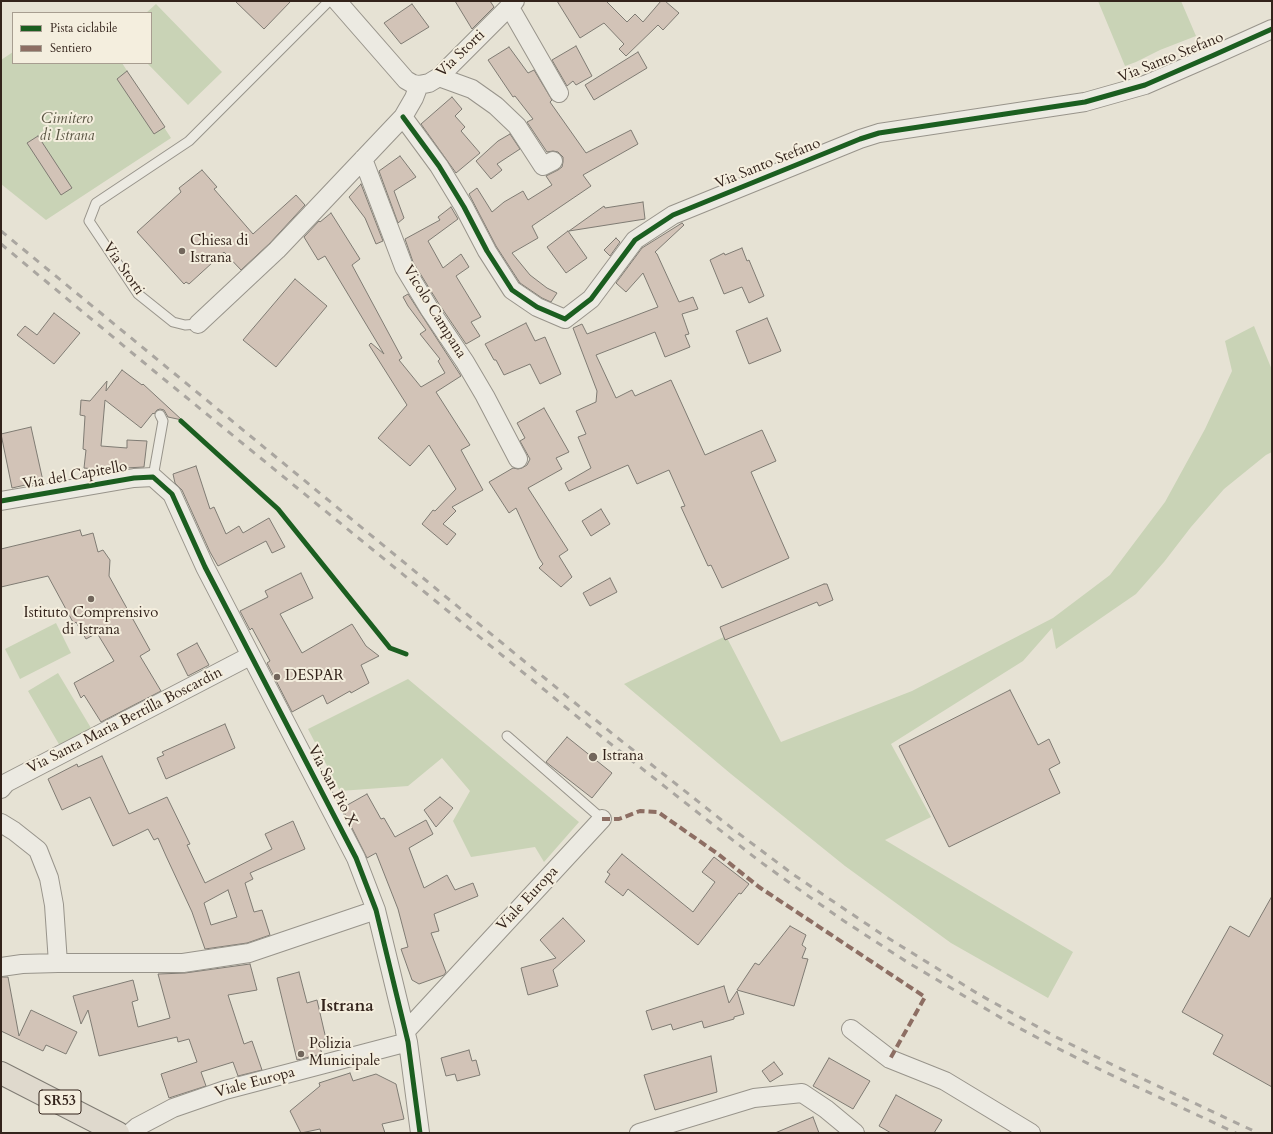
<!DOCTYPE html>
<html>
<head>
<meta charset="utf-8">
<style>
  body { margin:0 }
  #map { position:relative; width:1273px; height:1134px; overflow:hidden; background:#e6e2d4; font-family:Cardo,serif }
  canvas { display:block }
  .frame { position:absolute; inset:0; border:2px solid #33231b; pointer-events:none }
  .legend { position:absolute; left:12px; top:12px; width:140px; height:52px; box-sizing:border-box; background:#f4eede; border:1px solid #a79d90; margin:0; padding:5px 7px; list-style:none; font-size:12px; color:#33231b }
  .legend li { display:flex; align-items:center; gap:8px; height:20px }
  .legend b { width:20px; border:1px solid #a79d90 }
</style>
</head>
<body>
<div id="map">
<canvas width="1273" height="1134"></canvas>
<div class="frame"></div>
<ul class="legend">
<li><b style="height:5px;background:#1b5e20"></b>Pista ciclabile</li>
<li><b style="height:5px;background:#8d6e63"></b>Sentiero</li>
</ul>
</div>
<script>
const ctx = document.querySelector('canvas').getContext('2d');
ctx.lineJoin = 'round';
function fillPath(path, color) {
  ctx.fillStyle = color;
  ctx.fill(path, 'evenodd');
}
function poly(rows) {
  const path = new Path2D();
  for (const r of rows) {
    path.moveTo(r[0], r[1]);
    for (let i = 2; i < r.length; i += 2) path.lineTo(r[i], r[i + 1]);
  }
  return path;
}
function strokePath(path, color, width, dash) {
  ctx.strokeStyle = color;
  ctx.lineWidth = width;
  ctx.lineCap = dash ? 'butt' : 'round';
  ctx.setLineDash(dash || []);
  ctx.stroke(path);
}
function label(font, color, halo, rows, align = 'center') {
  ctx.font = font + ' Cardo,serif';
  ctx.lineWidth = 4;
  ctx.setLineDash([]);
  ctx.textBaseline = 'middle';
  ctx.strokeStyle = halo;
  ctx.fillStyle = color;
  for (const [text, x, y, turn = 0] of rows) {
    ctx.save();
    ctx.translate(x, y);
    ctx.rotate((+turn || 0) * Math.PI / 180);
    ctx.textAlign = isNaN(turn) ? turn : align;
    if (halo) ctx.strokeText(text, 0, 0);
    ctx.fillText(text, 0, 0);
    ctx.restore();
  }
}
fillPath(poly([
  [1098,1,1181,1,1196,36,1160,50,1136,62,1125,66],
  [156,4,222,72,188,105,147,63,151,63,151,13,146,13],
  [13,52,13,63,122,63,171,138,46,220,1,184,1,60],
  [1254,326,1272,370,1272,452,1266,455,1224,489,1191,527,1164,562,1136,594,1056,649,1052,628,1023,661,891,744,931,817,885,840,1073,952,1048,998,951,943,845,866,731,774,624,684,726,636,781,742,912,691,1053,618,1110,575,1165,502,1205,429,1232,371,1225,341],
  [56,623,71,653,20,679,5,649],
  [58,673,91,728,60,746,28,691],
  [408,679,579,822,544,862,535,847,471,857,453,821,470,791,442,758,408,786,340,791,308,729]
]), '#c9d3b6');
const building = poly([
  [235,1,291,1,264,29,235,1],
  [455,1,490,1,494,7,472,29,455,1],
  [557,1,606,1,627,22,635,14,643,22,661,1,665,1,679,13,663,30,658,25,626,56,619,49,624,44,604,23,580,38,557,1],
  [412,4,429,27,401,44,384,23,412,4],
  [576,46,592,76,576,85,573,81,567,86,552,60,576,46],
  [509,47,528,73,534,70,552,100,550,102,586,153,631,130,638,144,583,175,591,186,532,226,538,238,512,253,530,275,547,288,557,293,551,302,542,298,520,283,496,246,469,194,477,188,492,212,504,202,523,191,528,200,552,185,546,176,558,170,562,167,563,162,563,157,558,152,553,151,547,152,527,122,533,119,515,96,513,97,488,60,509,47],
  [638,52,647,68,594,100,585,85,638,52],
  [127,71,165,127,154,134,117,79,127,71],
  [452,97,462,109,455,116,465,127,461,131,480,153,456,173,421,124,452,97],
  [510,134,520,149,497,164,502,170,491,179,476,161,498,141,510,134],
  [38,136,72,188,61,195,27,143,38,136],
  [400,156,416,177,394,191,404,218,398,223,379,171,400,156],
  [202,170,217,187,214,189,253,234,296,195,305,205,270,243,241,270,224,252,189,284,186,282,184,284,137,232,181,192,179,188,202,170],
  [361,184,383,241,376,244,365,218,349,197,361,184],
  [643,202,645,219,569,231,604,206,605,208,643,202],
  [451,207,458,219,428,241,443,268,461,254,469,267,456,276,481,317,471,322,480,336,466,344,439,304,413,262,405,239,440,220,438,217,451,207],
  [331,213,360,259,352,265,402,358,399,360,421,387,445,373,438,361,440,359,420,334,426,330,408,306,403,297,408,294,461,376,436,392,470,445,461,450,483,490,452,507,456,511,443,524,456,534,447,545,422,524,433,510,435,511,456,489,429,445,410,466,378,438,407,405,369,345,371,343,384,354,325,256,318,260,304,237,319,221,320,222,331,213],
  [682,223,684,225,655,252,657,254,679,302,693,297,698,309,682,314,689,334,685,335,690,347,665,357,655,332,596,355,616,398,632,390,635,396,671,380,705,455,762,430,776,461,751,472,789,558,722,588,711,565,708,566,681,507,685,506,669,470,637,484,628,465,569,491,565,483,591,468,578,437,586,434,576,411,596,402,597,391,573,328,582,324,587,334,658,307,643,273,626,292,616,283,642,248,682,223],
  [568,231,587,258,566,273,547,247,568,231],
  [616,238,620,242,610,256,604,250,616,238],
  [742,248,747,261,749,260,764,296,749,303,742,287,724,294,710,260,724,253,725,255,742,248],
  [295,279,327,306,276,367,243,340,295,279],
  [54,313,80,333,54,364,17,335,25,326,37,335,54,313],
  [767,318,781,351,749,364,736,331,767,318],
  [526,323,535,341,545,337,561,374,540,384,530,364,504,375,496,360,494,360,485,344,526,323],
  [122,370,142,385,143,384,182,420,168,417,164,410,160,409,157,410,154,414,153,413,141,428,105,400,101,446,127,448,127,440,147,441,144,467,126,468,114,471,84,468,86,450,83,449,85,416,80,415,81,400,90,401,107,381,106,391,122,370],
  [544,408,569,452,556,458,562,469,528,488,568,550,559,556,572,577,561,587,539,568,543,564,539,558,516,508,509,513,489,482,513,468,518,469,522,468,527,465,530,459,520,441,525,438,517,423,544,408],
  [31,427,43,481,12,488,1,434,31,427],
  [196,466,210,509,214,507,226,534,239,526,243,533,269,518,285,547,272,553,266,541,218,566,210,552,182,490,175,483,173,474,196,466],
  [601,509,610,524,591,536,582,521,601,509],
  [80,530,82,536,93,533,98,552,103,550,110,560,109,576,150,650,140,656,161,691,101,722,84,695,81,698,74,683,114,661,97,633,86,639,76,622,74,624,48,576,1,587,1,549,80,530],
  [301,573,313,598,280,614,302,653,352,624,366,646,379,656,361,665,369,683,351,693,350,691,327,704,323,695,292,712,267,663,270,661,252,628,250,630,240,611,268,597,265,591,301,573],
  [610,578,617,592,590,606,583,593,610,578],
  [824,584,827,584,833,600,819,606,817,602,725,640,720,627,824,584],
  [197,643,209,665,188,676,177,654,197,643],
  [1010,690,1038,745,1049,739,1060,763,1049,769,1060,793,949,847,899,746,1010,690],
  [225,724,235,748,166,779,157,758,164,755,162,752,225,724],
  [567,737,612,773,592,798,546,762,567,737],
  [102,756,129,814,167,797,190,844,187,845,205,883,272,849,265,834,293,821,305,849,250,873,253,879,245,883,254,912,262,910,270,935,247,943,205,949,192,912,166,856,158,838,154,840,148,829,113,846,90,797,62,810,48,779,77,764,78,767,102,756],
  [228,890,237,917,211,925,204,903,228,890],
  [367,794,381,819,384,818,395,837,426,820,433,834,409,848,424,888,447,875,455,890,473,883,478,896,434,914,439,931,431,933,446,972,444,975,419,984,412,980,401,949,408,947,398,909,376,853,367,858,342,808,367,794],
  [440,797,453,808,436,827,424,810,440,797],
  [622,854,693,912,715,882,702,872,714,857,749,884,741,894,739,893,698,945,628,889,623,896,605,882,610,874,607,872,622,854],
  [1272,896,1272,1087,1213,1054,1223,1035,1182,1012,1230,926,1249,937,1272,896],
  [563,918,585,941,553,970,558,986,528,995,521,968,556,958,540,940,563,918],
  [790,926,806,935,802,945,806,948,802,958,808,959,794,1006,737,990,755,963,759,965,790,926],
  [250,964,257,990,228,995,244,1044,252,1041,262,1070,238,1076,233,1062,201,1072,206,1086,169,1098,161,1074,197,1062,189,1039,178,1042,177,1037,99,1056,88,1010,81,1024,73,996,133,980,138,1000,132,1002,138,1027,170,1018,158,974,185,973,250,964],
  [299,972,307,1003,317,1000,326,1039,318,1041,322,1054,297,1060,277,978,299,972],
  [1,977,8,977,19,1036,31,1010,77,1032,66,1054,46,1045,43,1051,1,1031,1,977],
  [724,986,729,1003,737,991,744,1014,734,1017,734,1019,704,1028,702,1021,673,1030,671,1024,652,1030,646,1011,724,986],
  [469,1050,472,1061,476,1060,480,1075,457,1081,455,1074,446,1076,441,1058,469,1050],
  [711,1056,717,1092,655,1110,644,1075,711,1056],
  [829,1058,870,1081,853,1109,813,1086,829,1058],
  [774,1062,783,1074,770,1082,762,1071,774,1062],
  [350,1073,353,1081,376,1074,396,1084,404,1119,382,1124,385,1133,321,1133,320,1129,301,1133,290,1111,320,1086,319,1083,350,1073],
  [896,1095,942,1120,934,1133,891,1133,879,1126,896,1095],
  [813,1117,819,1133,775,1133,813,1117]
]);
fillPath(building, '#d2c3b7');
strokePath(building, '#7f7b73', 1);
const service = poly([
  [198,324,185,325,173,322,138,294,89,221,96,203,189,141,329,1],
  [153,477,163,421,160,415],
  [507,736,602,819]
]);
const minor = poly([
  [337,1,406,80,413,84,419,85,429,83,439,77,515,1],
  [509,6,559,93],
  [439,77,472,89,496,106,517,126,543,166,553,161],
  [403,117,439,166,464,207,487,251,512,290,537,307,565,319,591,299,635,240,673,215,860,139,879,133,1085,102,1145,85,1214,55,1272,29],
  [363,159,404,267,430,310,465,362,485,396,518,459],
  [198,324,277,250,403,117,414,98,419,85],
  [1,501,134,478,153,477,172,494,205,567,356,858,376,910,408,1042,420,1133],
  [1,789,6,783,250,656],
  [1,823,14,831,38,850,49,878,54,905,58,963],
  [1,967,22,964,58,963,183,963,249,953,376,910],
  [851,1029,890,1059,945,1081,1031,1133],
  [405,1032,602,819],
  [130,1133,137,1127,173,1108,225,1090,408,1042],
  [639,1133,754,1098,802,1093,826,1109,855,1133]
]);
const primary = poly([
  [1,1073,118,1133]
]);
strokePath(service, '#98948b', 11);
strokePath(minor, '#98948b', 20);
strokePath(primary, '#7f7b73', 24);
strokePath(service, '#eceae2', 9);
strokePath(minor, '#eceae2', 18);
strokePath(primary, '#dfd9cd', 22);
strokePath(poly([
  [1,231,614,735,738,833,794,875,880,933,980,995,1056,1037,1113,1065,1258,1133],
  [1,244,154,371,607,741,758,860,787,881,844,921,907,962,1008,1022,1051,1045,1107,1073,1236,1133]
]), '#aaa6a0', 3, [7, 7]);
strokePath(poly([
  [602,819,619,819,640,811,658,812,718,854,759,887,925,997,890,1059]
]), '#8d6e63', 4, [8, 4]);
strokePath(poly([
  [403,117,439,166,464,207,487,251,512,290,537,307,565,319,591,299,635,240,673,215,860,139,879,133,1085,102,1145,85,1214,55,1272,29],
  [181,421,278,509,390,648,406,654],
  [1,501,134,478,153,477,172,494,205,567,356,858,376,910,408,1042,420,1133]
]), '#1b5e20', 5);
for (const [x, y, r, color] of [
  [182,251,4,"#72665c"],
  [91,599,4,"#72665c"],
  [277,677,4,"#72665c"],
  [593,757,5,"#72665c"],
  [301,1054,4,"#72665c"]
]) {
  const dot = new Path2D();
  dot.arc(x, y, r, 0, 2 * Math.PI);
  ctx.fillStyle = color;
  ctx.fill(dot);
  strokePath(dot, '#f4eede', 1.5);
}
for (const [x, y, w] of [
  [60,1102,42]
]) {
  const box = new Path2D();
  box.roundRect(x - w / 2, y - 12, w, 24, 3);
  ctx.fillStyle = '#f4eede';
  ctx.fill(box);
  strokePath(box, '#33231b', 1);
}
label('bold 14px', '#33231b', null, [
  ["SR53",60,1102]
]);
label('15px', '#33231b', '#f4eede', [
  ["Via Storti",461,54,-44],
  ["Via Santo Stefano",1171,58,-22],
  ["Via Santo Stefano",768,164,-22],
  ["Via Storti",123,269,55],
  ["Vicolo Campana",434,312,58],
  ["Via del Capitello",75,476,-10],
  ["Via Santa Maria Bertilla Boscardin",125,721,-27],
  ["Via San Pio X",332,786,62],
  ["Viale Europa",528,899,-47],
  ["Viale Europa",255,1083,-15]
]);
label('italic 15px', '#595442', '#f4eede', [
  ["Cimitero",67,120],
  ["di Istrana",67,137]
]);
label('15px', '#33231b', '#f4eede', [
  ["Chiesa di",190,242],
  ["Istrana",190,259],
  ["Istituto Comprensivo",91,614,"center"],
  ["di Istrana",91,631,"center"],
  ["DESPAR",285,677],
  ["Istrana",602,757],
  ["Polizia",309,1045],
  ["Municipale",309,1062]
], 'left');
label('bold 17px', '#33231b', '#f4eede', [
  ["Istrana",347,1007]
]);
</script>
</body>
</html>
